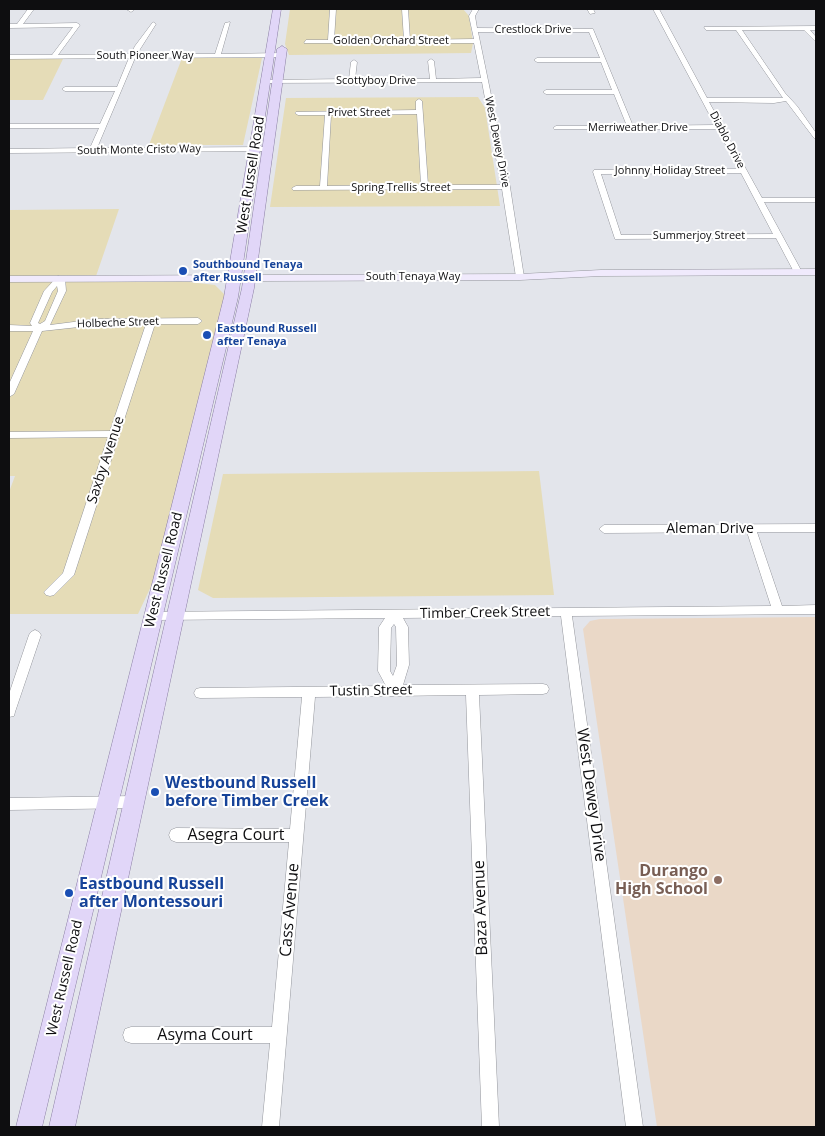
<!DOCTYPE html>
<html>
<head>
<meta charset="utf-8">
<style>
  body { margin:0 }
  #map { position:relative; width:825px; height:1136px; overflow:hidden; background:#e3e5eb; font-family:"Open Sans",sans-serif }
  canvas { display:block }
  .frame { position:absolute; inset:0; border:10px solid #0e0e10; pointer-events:none }
</style>
</head>
<body>
<div id="map">
<canvas width="825" height="1136"></canvas>
<div class="frame"></div>
</div>
<script>
const ctx = document.querySelector('canvas').getContext('2d');
ctx.lineJoin = 'round';
function fillPath(path, color) {
  ctx.fillStyle = color;
  ctx.fill(path, 'evenodd');
}
function poly(rows) {
  const path = new Path2D();
  for (const r of rows) {
    path.moveTo(r[0], r[1]);
    for (let i = 2; i < r.length; i += 2) path.lineTo(r[i], r[i + 1]);
  }
  return path;
}
function strokePath(path, color, width, dash) {
  ctx.strokeStyle = color;
  ctx.lineWidth = width;
  ctx.lineCap = dash ? 'butt' : 'round';
  ctx.setLineDash(dash || []);
  ctx.stroke(path);
}
function label(font, color, halo, rows, align = 'center') {
  ctx.font = font + ' "Open Sans",sans-serif';
  ctx.lineWidth = 4;
  ctx.setLineDash([]);
  ctx.textBaseline = 'middle';
  ctx.strokeStyle = halo;
  ctx.fillStyle = color;
  for (const [text, x, y, turn = 0] of rows) {
    ctx.save();
    ctx.translate(x, y);
    ctx.rotate((+turn || 0) * Math.PI / 180);
    ctx.textAlign = isNaN(turn) ? turn : align;
    if (halo) ctx.strokeText(text, 0, 0);
    ctx.fillText(text, 0, 0);
    ctx.restore();
  }
}
fillPath(poly([
  [816,617,816,1127,657,1127,583,629,590,621,600,619]
]), '#ead8c7');
fillPath(poly([
  [290,9,463,9,469,16,473,43,471,53,289,55,285,44],
  [9,58,39,58,63,59,43,100,9,100],
  [182,58,262,58,243,145,149,145],
  [478,97,485,108,500,206,270,207,286,98],
  [119,209,94,282,181,281,215,285,226,296,172,542,138,614,9,614,9,492,15,476,9,476,9,210],
  [539,471,554,595,213,598,198,590,223,474]
]), '#e5dcb7');
const street = poly([
  [28,9,34,9,23,24,77,23,80,25,58,55,131,54,135,46,153,22,156,24,137,54,215,54,225,23,230,22,221,54,282,53,285,55,282,57,135,58,97,148,268,147,271,149,268,151,9,153,9,149,90,148,99,128,9,128,9,124,100,124,115,91,65,91,62,89,65,87,117,87,129,58,9,59,9,55,52,55,73,27,9,28,9,24,17,24,28,9],
  [126,9,133,9,134,10,131,12,126,9],
  [330,9,336,9,334,40,404,40,402,9,408,9,410,40,474,39,469,16,473,9,479,9,475,16,477,28,593,29,633,126,715,125,653,9,659,9,707,98,783,98,736,30,706,30,704,27,816,26,816,30,810,30,816,37,816,42,804,30,742,30,785,93,797,106,816,133,816,139,814,138,786,101,774,103,709,102,762,198,816,198,816,202,764,202,802,272,795,274,776,238,615,239,593,172,594,170,739,169,717,129,554,129,553,128,556,126,627,126,614,94,546,94,543,92,546,90,612,90,601,62,537,62,534,60,537,58,600,58,589,32,478,32,510,187,524,277,523,279,516,277,502,189,293,190,292,188,296,186,320,186,325,115,298,115,295,113,296,112,416,110,416,101,419,99,422,101,428,185,501,185,482,82,263,83,262,82,265,80,349,79,351,62,354,60,357,62,355,79,430,79,428,61,431,59,434,61,436,79,481,78,474,43,304,43,306,40,328,40,330,9],
  [417,114,421,185,327,186,331,115,417,114],
  [741,173,773,234,621,235,601,174,741,173],
  [587,9,593,9,595,13,590,14,587,9],
  [58,276,65,278,66,291,50,325,97,319,198,318,202,321,198,324,155,324,74,575,54,595,50,596,46,595,44,592,63,573,108,437,9,438,9,432,110,431,146,324,97,325,42,331,14,394,9,397,9,384,33,331,9,331,9,325,32,326,30,323,44,291,58,276],
  [57,286,58,291,45,321,40,324,38,323,52,292,57,286],
  [816,524,816,532,757,532,782,606,816,605,816,614,572,616,643,1127,626,1127,561,616,403,618,408,627,409,665,403,685,543,684,547,685,549,689,547,693,543,694,479,695,499,1127,482,1127,466,695,315,697,279,1127,262,1127,270,1043,131,1043,125,1041,123,1035,125,1029,131,1027,272,1027,289,842,176,842,171,840,169,835,171,830,176,828,290,829,302,697,200,698,196,697,194,693,196,689,200,688,386,686,378,671,379,627,385,618,154,620,150,618,148,615,150,612,771,606,747,532,604,533,599,529,604,525,816,524],
  [394,624,396,627,397,665,393,676,390,671,391,628,394,624],
  [35,630,39,632,41,635,15,712,14,716,9,717,9,694,29,635,31,632,35,630],
  [134,796,139,798,141,802,139,806,134,808,9,810,9,798,134,796]
]);
const secondary = poly([
  [816,269,816,275,601,276,520,280,9,282,9,276,520,274,601,270,816,269]
]);
const primary = poly([
  [273,9,281,9,238,297,42,1127,16,1127,224,297,273,9],
  [282,46,287,49,254,288,75,1127,49,1127,242,288,277,49,282,46]
]);
strokePath(street, '#94969c', 1);
strokePath(secondary, '#94969c', 1);
strokePath(primary, '#8a7ea4', 1);
fillPath(street, '#fff');
fillPath(secondary, '#f0eafc');
fillPath(primary, '#e1d6f8');
for (const [x, y, r, color] of [
  [183,271,5,"#1a4fb4"],
  [207,335,5,"#1a4fb4"],
  [155,792,5,"#1a4fb4"],
  [718,880,5,"#8d6e63"],
  [69,893,5,"#1a4fb4"]
]) {
  const dot = new Path2D();
  dot.arc(x, y, r, 0, 2 * Math.PI);
  ctx.fillStyle = color;
  ctx.fill(dot);
  strokePath(dot, '#fff', 2);
}
label('11px', '#0e0e10', '#fff', [
  ["Crestlock Drive",533,30],
  ["Golden Orchard Street",391,41],
  ["South Pioneer Way",145,56],
  ["Scottyboy Drive",376,81],
  ["Privet Street",359,113],
  ["Merriweather Drive",638,128],
  ["Diablo Drive",727,140,62],
  ["West Dewey Drive",497,142,79],
  ["South Monte Cristo Way",139,150,-1],
  ["Johnny Holiday Street",670,171],
  ["Spring Trellis Street",401,188],
  ["Summerjoy Street",699,236],
  ["South Tenaya Way",413,277],
  ["Holbeche Street",118,323,-2]
]);
label('bold 11px', '#164399', '#fff', [
  ["Southbound Tenaya",193,265],
  ["after Russell",193,278],
  ["Eastbound Russell",217,329],
  ["after Tenaya",217,342]
], 'left');
label('14px', '#0e0e10', '#fff', [
  ["West Russell Road",251,175,-81],
  ["Saxby Avenue",106,460,-72],
  ["Aleman Drive",710,529],
  ["West Russell Road",164,570,-76],
  ["Timber Creek Street",485,613,-1],
  ["Tustin Street",371,691,-1],
  ["West Russell Road",65,978,-77]
]);
label('bold 16px', '#164399', '#fff', [
  ["Westbound Russell",165,783],
  ["before Timber Creek",165,801],
  ["Eastbound Russell",79,884],
  ["after Montessouri",79,902]
], 'left');
label('16px', '#0e0e10', '#fff', [
  ["West Dewey Drive",591,795,82],
  ["Asegra Court",236,835],
  ["Baza Avenue",481,908,-92],
  ["Cass Avenue",290,910,-85],
  ["Asyma Court",205,1035]
]);
label('bold 16px', '#785e54', '#fff', [
  ["Durango",708,871],
  ["High School",708,889]
], 'right');
</script>
</body>
</html>
